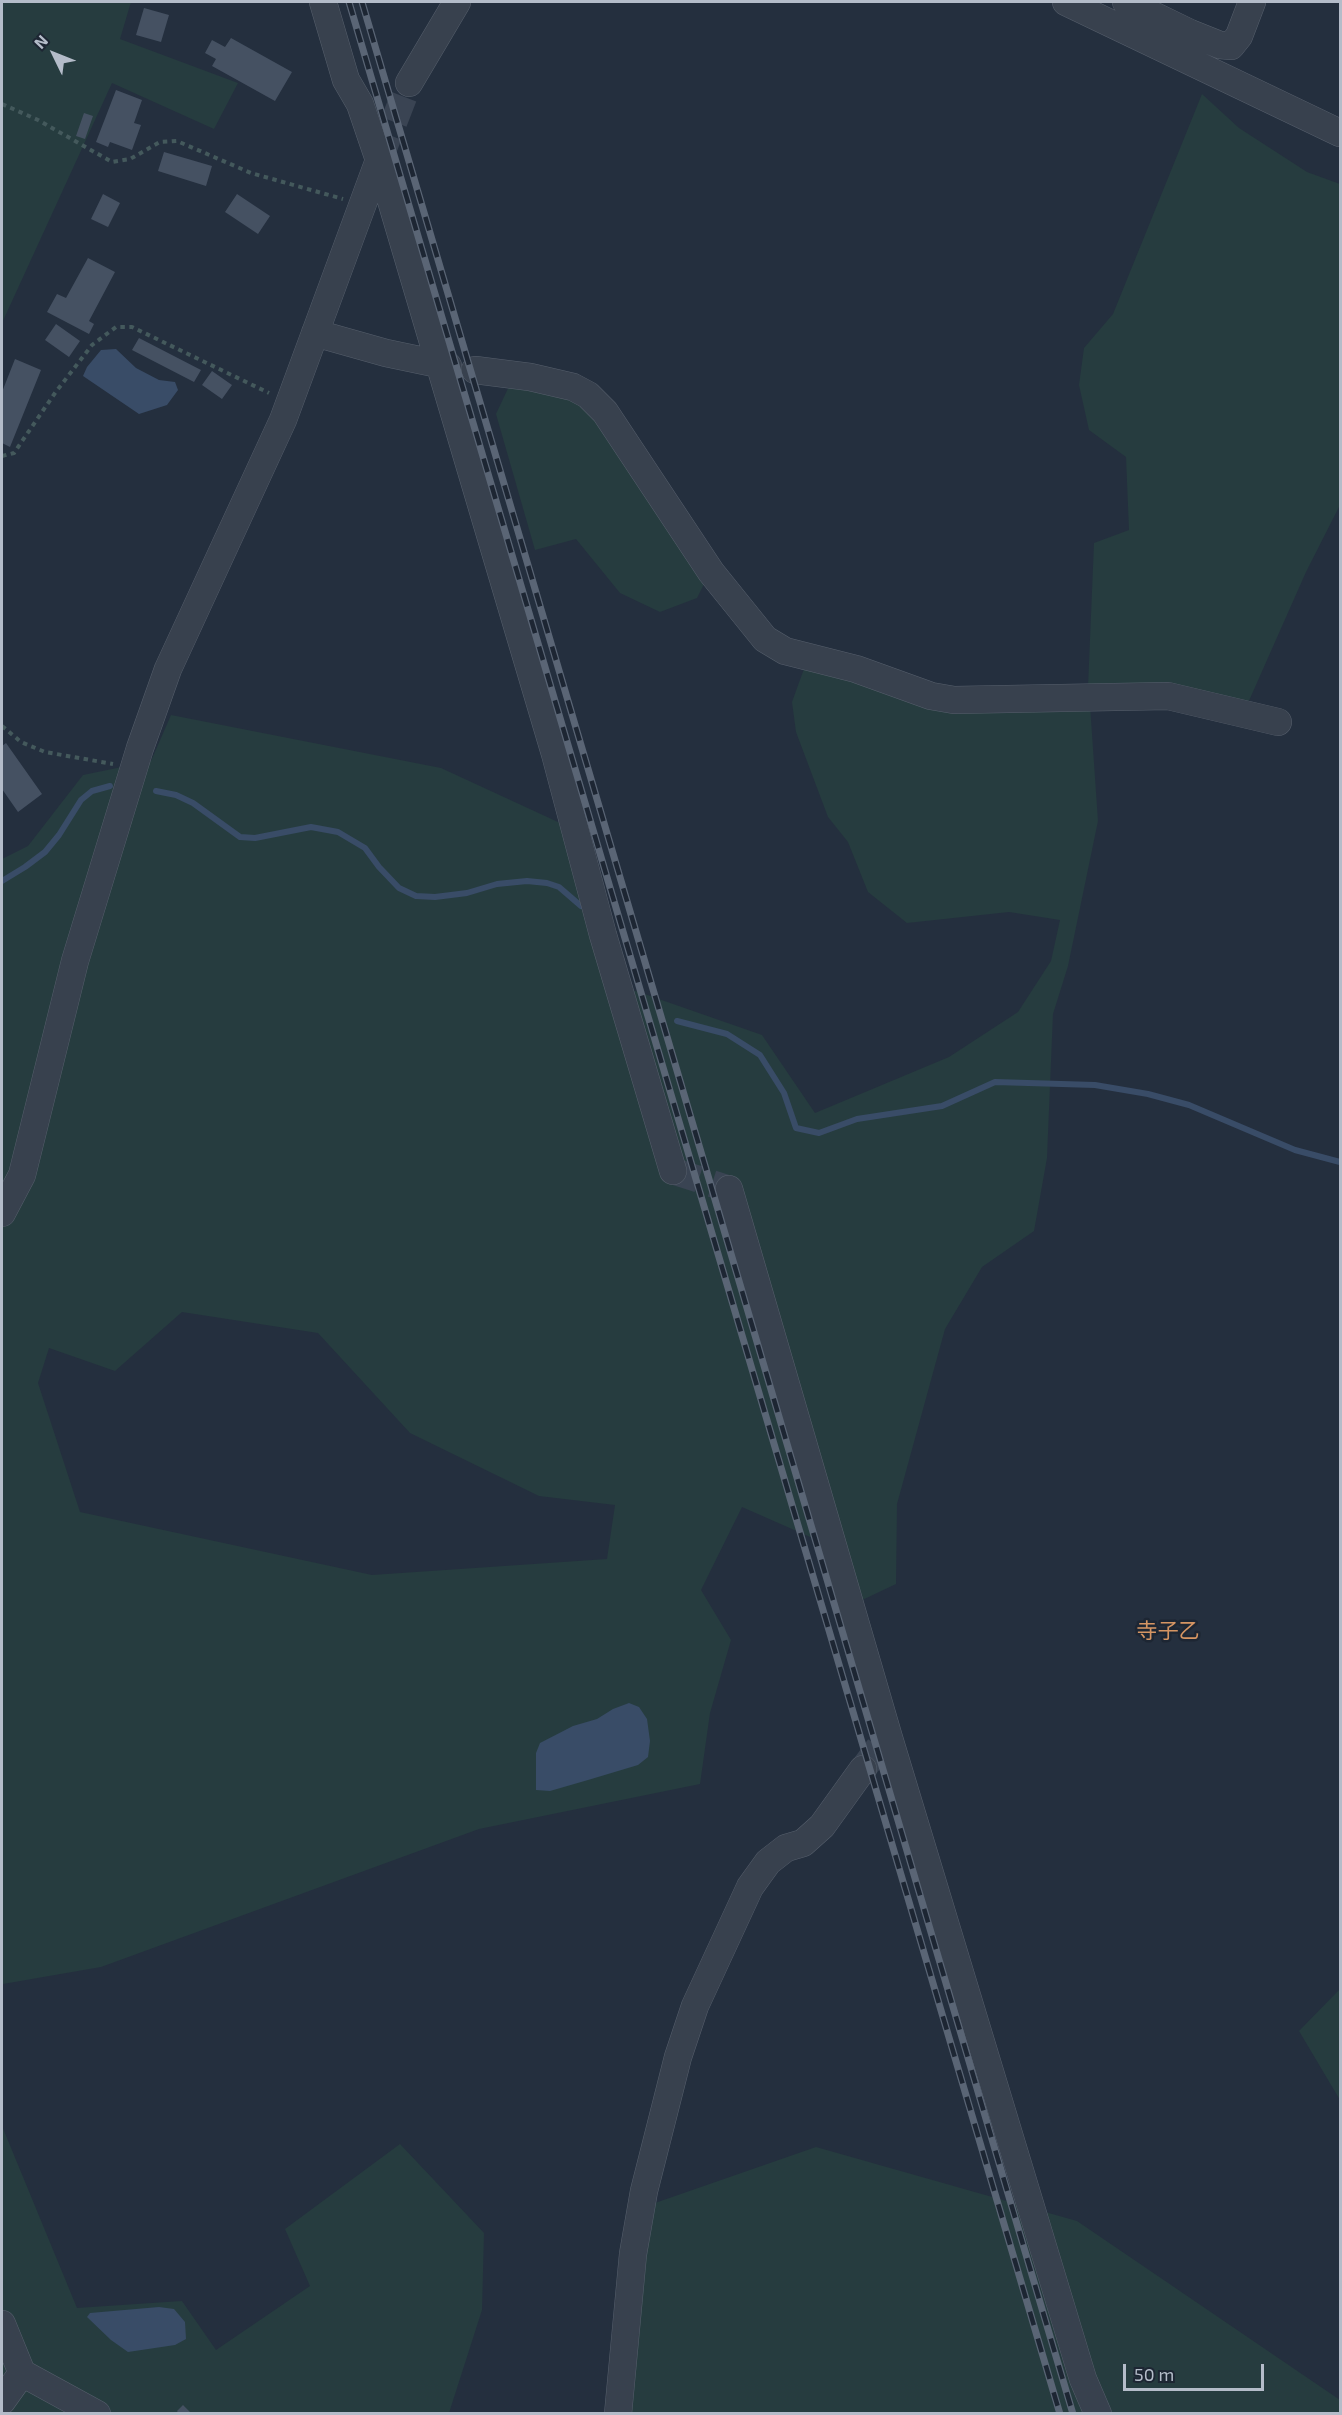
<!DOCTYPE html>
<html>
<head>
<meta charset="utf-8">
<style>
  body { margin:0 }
  #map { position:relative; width:1342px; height:2415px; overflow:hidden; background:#242f3e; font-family:"Exo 2",sans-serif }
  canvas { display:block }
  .frame { position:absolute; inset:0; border:3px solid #b4bcc9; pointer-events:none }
  .north { position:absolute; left:24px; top:24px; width:60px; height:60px; -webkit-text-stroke:4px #1d2633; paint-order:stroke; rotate:313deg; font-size:16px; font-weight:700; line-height:24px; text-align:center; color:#b4bcc9 }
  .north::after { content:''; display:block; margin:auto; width:21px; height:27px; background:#b4bcc9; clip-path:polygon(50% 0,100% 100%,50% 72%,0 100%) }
  .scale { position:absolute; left:1123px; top:2364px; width:141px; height:27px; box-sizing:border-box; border:3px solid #b4bcc9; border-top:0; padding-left:8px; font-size:18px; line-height:21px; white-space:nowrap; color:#b4bcc9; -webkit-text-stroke:4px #1d2633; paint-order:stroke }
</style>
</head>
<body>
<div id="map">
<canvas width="1342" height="2415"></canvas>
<div class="frame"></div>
<div class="north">N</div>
<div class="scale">50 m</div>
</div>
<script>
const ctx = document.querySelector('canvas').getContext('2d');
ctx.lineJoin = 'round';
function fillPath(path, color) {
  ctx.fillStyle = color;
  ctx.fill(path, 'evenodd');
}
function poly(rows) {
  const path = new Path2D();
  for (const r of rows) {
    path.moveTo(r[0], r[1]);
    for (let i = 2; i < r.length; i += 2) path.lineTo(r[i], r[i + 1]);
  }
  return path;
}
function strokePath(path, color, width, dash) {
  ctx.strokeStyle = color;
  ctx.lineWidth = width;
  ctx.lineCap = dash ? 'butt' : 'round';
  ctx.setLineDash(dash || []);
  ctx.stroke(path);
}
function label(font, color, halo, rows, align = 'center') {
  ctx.font = font + ' "Exo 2","Noto Sans JP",sans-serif';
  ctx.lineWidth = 5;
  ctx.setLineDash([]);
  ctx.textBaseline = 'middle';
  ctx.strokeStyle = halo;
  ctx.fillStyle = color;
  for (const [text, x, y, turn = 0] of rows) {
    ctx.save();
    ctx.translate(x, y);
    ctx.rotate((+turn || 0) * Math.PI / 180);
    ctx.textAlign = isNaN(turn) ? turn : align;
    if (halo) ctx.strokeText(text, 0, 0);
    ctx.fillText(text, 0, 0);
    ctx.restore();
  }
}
fillPath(poly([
  [2,2,131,2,120,39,238,83,214,129,112,83,2,323],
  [1202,94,1239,128,1307,172,1340,184,1340,505,1306,572,1248,703,1088,687,1094,543,1129,530,1126,457,1089,430,1079,385,1084,348,1113,314],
  [511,382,588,403,708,576,697,598,660,612,620,593,576,539,535,550,496,414],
  [805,666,856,675,1090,705,1098,821,1068,966,1053,1014,1047,1158,1034,1231,982,1267,945,1329,897,1504,896,1584,858,1602,842,1551,742,1507,701,1590,731,1640,710,1713,700,1784,479,1829,101,1967,3,1984,2,1986,2,859,28,846,83,775,151,761,171,715,441,768,571,828,610,982,762,1035,815,1113,949,1057,1018,1012,1051,961,1060,920,1009,912,907,923,868,892,848,842,828,817,796,732,792,702],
  [182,1312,318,1333,410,1433,539,1496,615,1505,607,1559,372,1575,80,1512,38,1383,49,1348,115,1371],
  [1340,1989,1340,2100,1299,2031],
  [2,2126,77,2308,182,2301,216,2350,310,2286,285,2229,400,2144,484,2233,482,2310,449,2413,2,2413],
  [816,2147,1077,2221,1340,2400,1340,2414,608,2414,632,2211]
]), '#263c3f');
fillPath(poly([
  [116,349,136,368,159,380,175,382,178,390,167,405,139,414,83,376,87,367,101,350],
  [629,1703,639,1707,647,1719,650,1741,648,1757,638,1765,588,1780,550,1791,536,1790,536,1753,540,1743,573,1726,597,1719,613,1709],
  [159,2307,174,2309,185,2322,186,2339,175,2345,128,2352,111,2340,87,2317,90,2313]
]), '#394c67');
strokePath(poly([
  [156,791,176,795,193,803,240,837,255,838,311,827,338,832,365,848,379,867,399,888,416,896,435,897,467,893,497,884,527,881,547,883,559,887,581,906],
  [2,881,25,867,45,852,59,835,81,800,92,791,110,786],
  [677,1021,727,1034,760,1055,784,1093,796,1128,819,1133,857,1119,942,1106,995,1082,1095,1085,1148,1094,1189,1105,1295,1150,1340,1162]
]), '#394c67', 6);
fillPath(poly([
  [144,8,169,15,161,42,136,35],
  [231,38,292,72,275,101,212,66,216,59,205,53,212,40,225,47],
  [116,90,142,100,134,123,141,125,132,150,110,142,108,147,96,142],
  [84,113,93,116,85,139,76,136],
  [164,152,212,166,206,186,158,171],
  [103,194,120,203,108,227,91,219],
  [237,194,270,216,258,234,225,212],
  [88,258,115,272,89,321,94,324,89,334,47,312,57,294,66,298],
  [56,324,80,341,69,357,45,340],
  [139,338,201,370,194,382,132,350],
  [15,359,41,370,10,447,2,443,2,392],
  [212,371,232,385,222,399,202,385],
  [6,743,42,794,18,812,2,789,2,746],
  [183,2405,192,2414,179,2414,177,2411]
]), '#455162');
strokePath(poly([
  [379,160,409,83],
  [673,1171,729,1189],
  [863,1769,880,1746]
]), '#3a4453', 27, [27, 14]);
const minor = poly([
  [323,2,346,80,360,104,379,160,555,754,603,935,673,1171],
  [1066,2,1340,133],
  [1126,2,1190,33,1220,45,1231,46,1239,36,1252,2],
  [409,83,457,2],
  [315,333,386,353,448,366],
  [475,370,530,377,573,387,588,395,605,412,711,572,765,639,785,651,856,669,931,696,954,700,1168,696,1278,722],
  [729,1189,889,1738,1083,2379,1098,2414],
  [2,1213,22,1175,75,961,140,748,168,669,283,420,379,160],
  [2,2324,22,2373,97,2414],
  [2,2401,22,2373],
  [618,2414,633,2254,644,2191,678,2057,695,2006,750,1887,768,1862,786,1848,803,1843,822,1826,863,1769]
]);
strokePath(minor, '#565f6c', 28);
strokePath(poly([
  [2,104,38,120,112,162,130,159,160,142,177,141,251,173,343,199],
  [2,456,14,453,55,393,92,345,116,327,132,327,269,393],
  [2,726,21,742,45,752,113,764]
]), '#44595c', 4, [4.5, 4.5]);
strokePath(minor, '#38414e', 27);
const rail = poly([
  [349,2,1060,2414],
  [362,2,1073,2414]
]);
strokePath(rail, '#5a6575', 7);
strokePath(rail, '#1d2633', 4.5, [14]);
label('21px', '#d59563', '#1d2633', [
  ["寺子乙",1168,1631]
]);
</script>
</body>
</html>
